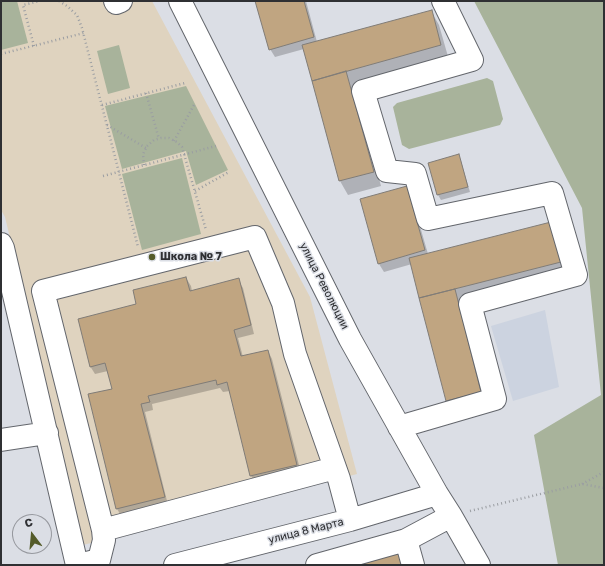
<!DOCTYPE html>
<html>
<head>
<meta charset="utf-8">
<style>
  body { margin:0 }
  #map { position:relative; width:605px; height:566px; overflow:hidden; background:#dbdee5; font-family:Rubik,sans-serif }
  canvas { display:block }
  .frame { position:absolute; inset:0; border:2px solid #2f3033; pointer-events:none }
  .north { position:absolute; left:12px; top:514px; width:40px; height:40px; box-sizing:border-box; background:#dbdee5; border:1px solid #96989e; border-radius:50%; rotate:344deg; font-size:11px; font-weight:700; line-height:16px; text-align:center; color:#2f3033 }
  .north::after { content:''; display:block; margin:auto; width:14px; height:18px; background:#545b29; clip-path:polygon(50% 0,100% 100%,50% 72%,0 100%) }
</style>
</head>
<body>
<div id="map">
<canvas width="605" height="566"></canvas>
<div class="frame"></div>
<div class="north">С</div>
</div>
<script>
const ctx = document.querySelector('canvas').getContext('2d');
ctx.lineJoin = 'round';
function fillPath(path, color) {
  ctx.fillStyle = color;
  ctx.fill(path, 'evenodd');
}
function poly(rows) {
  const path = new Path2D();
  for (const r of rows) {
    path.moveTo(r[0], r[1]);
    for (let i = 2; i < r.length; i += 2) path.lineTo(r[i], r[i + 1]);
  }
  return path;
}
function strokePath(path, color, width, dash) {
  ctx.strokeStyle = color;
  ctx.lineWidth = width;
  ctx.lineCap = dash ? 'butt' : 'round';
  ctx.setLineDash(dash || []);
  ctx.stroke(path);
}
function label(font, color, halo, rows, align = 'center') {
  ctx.font = font + ' Rubik,sans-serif';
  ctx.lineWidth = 3;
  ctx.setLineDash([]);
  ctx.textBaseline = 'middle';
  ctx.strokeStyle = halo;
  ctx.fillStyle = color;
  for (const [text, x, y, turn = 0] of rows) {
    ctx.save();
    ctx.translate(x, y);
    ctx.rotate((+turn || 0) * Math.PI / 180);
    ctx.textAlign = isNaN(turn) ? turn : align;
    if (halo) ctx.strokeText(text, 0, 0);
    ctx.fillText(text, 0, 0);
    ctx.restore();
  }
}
fillPath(poly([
  [545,310,559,387,513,401,491,326]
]), '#ccd3e0');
fillPath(poly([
  [1,1,152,1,310,297,357,474,83,545,5,217,1,210]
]), '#dfd3bf');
fillPath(poly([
  [1,1,17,1,28,43,1,50],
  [474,1,604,1,604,565,558,565,534,435,601,395,582,208],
  [119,45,130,88,108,94,97,51],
  [487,78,493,81,503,119,500,125,409,149,402,145,393,107,397,103],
  [186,86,228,170,196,185,186,151,122,169,105,106],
  [182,158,201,234,142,250,122,174]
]), '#a8b39b');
fillPath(poly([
  [256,1,306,1,317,42,431,11,439,25,449,60,354,86,381,186,348,195,340,181,304,49,275,57,270,49],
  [458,155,461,161,470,192,441,200,438,195,430,163],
  [406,187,411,195,428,254,550,223,568,276,463,303,489,407,455,415,447,401,412,264,384,272,379,264],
  [186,278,191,286,192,291,238,280,243,288,254,334,238,338,243,357,268,351,272,359,301,473,256,484,251,476,230,391,223,392,220,388,152,404,153,410,145,412,168,505,122,517,117,509,89,395,113,389,108,371,95,374,90,366,138,305],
  [345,461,350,476,345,478,340,463]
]), '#0003');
const building = poly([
  [255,1,304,1,314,37,269,50,255,1],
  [432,10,441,45,312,81,302,45,432,10],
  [346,71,374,172,339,181,312,81,346,71],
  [459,154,468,187,437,195,428,163,459,154],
  [407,186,425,250,378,264,360,199,407,186],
  [551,222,561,262,419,298,409,258,551,222],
  [186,277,190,291,239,278,251,325,234,330,241,356,268,350,297,465,250,476,227,382,217,385,216,380,148,396,150,402,141,404,165,497,116,509,88,394,112,389,105,363,90,367,78,319,136,304,133,290,186,277],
  [455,289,481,392,446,401,419,298,455,289],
  [399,552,402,565,360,565,359,562,399,552]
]);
fillPath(building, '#c0a581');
strokePath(building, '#807c77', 1);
const minor = poly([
  [115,1,116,3,121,1],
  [180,1,350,339,437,494,451,516,479,565],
  [1,244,3,248,77,565],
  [399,427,495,399,470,304,576,275,552,193,428,219,415,174,387,171,363,91,472,60,443,1],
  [1,440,47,433],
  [103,530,335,468],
  [406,540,451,516],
  [79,565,99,560,104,540,103,530,43,291,255,237,283,303,295,354,339,479,350,520],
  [175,565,350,520,437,494],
  [317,565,406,540,413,565]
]);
strokePath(minor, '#63666c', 24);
strokePath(poly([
  [59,1,67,6,77,15,82,28,138,247],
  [34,46,23,5,40,1],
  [1,54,84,33],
  [146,93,159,139],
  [102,105,185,83],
  [107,125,146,148],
  [174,141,194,105],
  [144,165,143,154,147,146,154,140,161,138,169,138,177,142,182,147,206,230],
  [103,176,216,146],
  [195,191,229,172],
  [582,484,604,472],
  [470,511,582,484,604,488]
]), '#9a9da2', 2.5, [1, 3]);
strokePath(minor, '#fff', 22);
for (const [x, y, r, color] of [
  [152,257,4,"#545b29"]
]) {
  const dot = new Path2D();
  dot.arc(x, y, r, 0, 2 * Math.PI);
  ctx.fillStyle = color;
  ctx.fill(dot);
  strokePath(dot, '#dbdee5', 1.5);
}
label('bold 11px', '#2f3033', '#dbdee5', [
  ["Школа № 7",160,257]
], 'left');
label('11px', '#2f3033', '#dbdee5', [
  ["улица Революции",324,286,63],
  ["улица 8 Марта",306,531,-14]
]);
</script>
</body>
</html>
